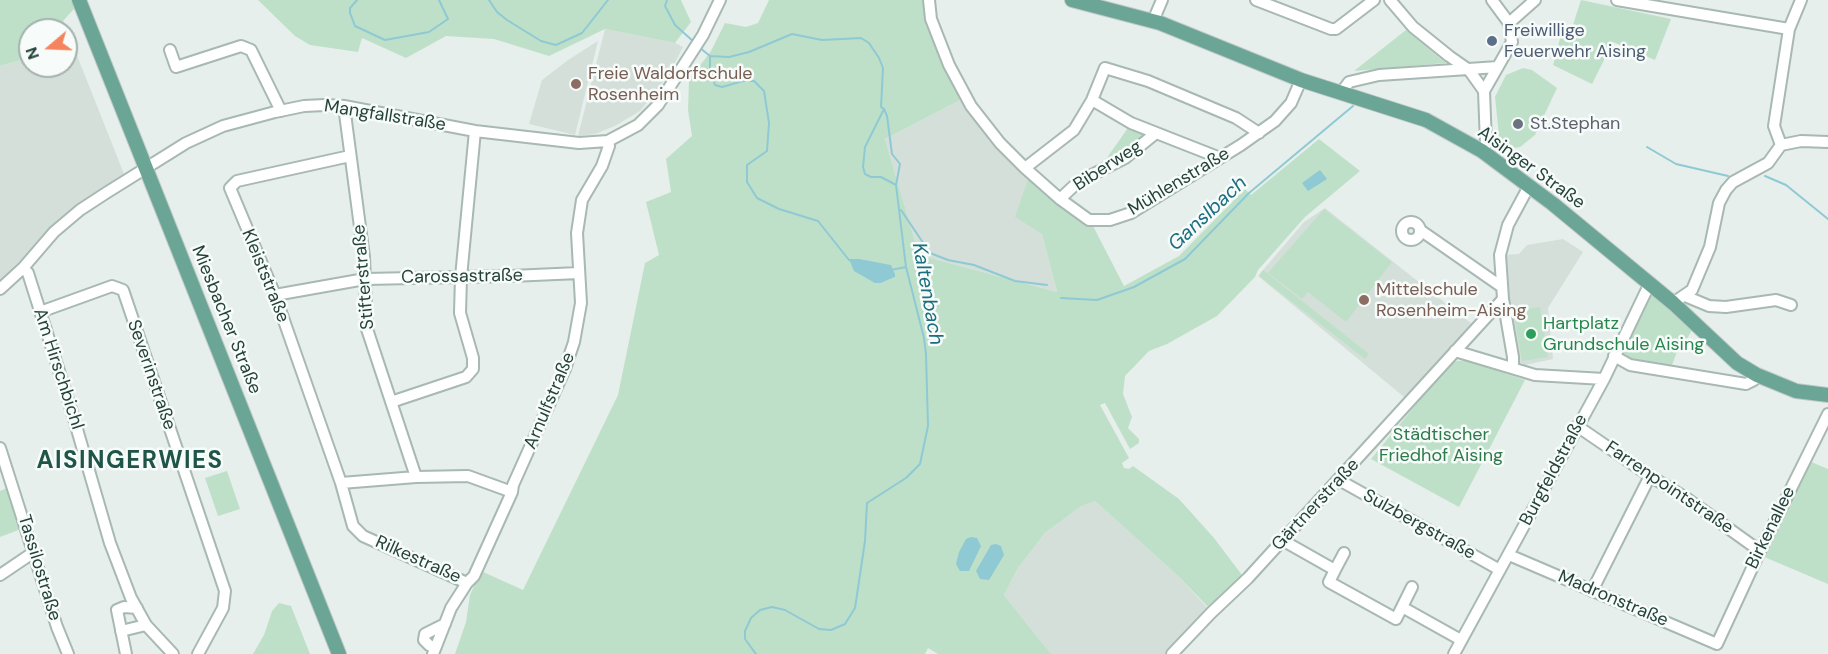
<!DOCTYPE html>
<html>
<head>
<meta charset="utf-8">
<style>
  body { margin:0 }
  #map { position:relative; width:1828px; height:654px; overflow:hidden; background:#e6efeb; font-family:"DM Sans",sans-serif }
  canvas { display:block }
  .north { position:absolute; left:18px; top:18px; width:60px; height:60px; box-sizing:border-box; background:#f7fbf9; border:2px solid #a3b1ad; border-radius:50%; rotate:251deg; font-size:16px; font-weight:700; line-height:24px; text-align:center; color:#24423a }
  .north::after { content:''; display:block; margin:auto; width:21px; height:27px; background:#f4845f; clip-path:polygon(50% 0,100% 100%,50% 72%,0 100%) }
</style>
</head>
<body>
<div id="map">
<canvas width="1828" height="654"></canvas>
<div class="north">N</div>
</div>
<script>
const ctx = document.querySelector('canvas').getContext('2d');
ctx.lineJoin = 'round';
function fillPath(path, color) {
  ctx.fillStyle = color;
  ctx.fill(path, 'evenodd');
}
function poly(rows) {
  const path = new Path2D();
  for (const r of rows) {
    if (r.length === 3) {
      path.moveTo(r[0] + r[2], r[1]);
      path.arc(r[0], r[1], r[2], 0, 2 * Math.PI);
      continue;
    }
    path.moveTo(r[0], r[1]);
    for (let i = 2; i < r.length; i += 2) path.lineTo(r[i], r[i + 1]);
  }
  return path;
}
function strokePath(path, color, width, dash) {
  ctx.strokeStyle = color;
  ctx.lineWidth = width;
  ctx.lineCap = dash ? 'butt' : 'round';
  ctx.setLineDash(dash || []);
  ctx.stroke(path);
}
function label(font, color, halo, rows, align = 'center') {
  ctx.font = font + ' "DM Sans",sans-serif';
  ctx.lineWidth = 5;
  ctx.setLineDash([]);
  ctx.textBaseline = 'middle';
  ctx.strokeStyle = halo;
  ctx.fillStyle = color;
  for (const [text, x, y, turn = 0] of rows) {
    ctx.save();
    ctx.translate(x, y);
    ctx.rotate((+turn || 0) * Math.PI / 180);
    ctx.textAlign = isNaN(turn) ? turn : align;
    if (halo) ctx.strokeText(text, 0, 0);
    ctx.fillText(text, 0, 0);
    ctx.restore();
  }
}
fillPath(poly([
  [63,20,124,174,76,207,0,280,0,66,21,60,30,55,30,66,66,66,66,30,55,30],
  [605,29,675,43,683,47,668,76,640,111,615,126,595,134,578,136],
  [598,41,575,135,529,124,542,80,568,60],
  [968,96,1030,174,1042,234,1057,292,919,255,885,139],
  [1325,208,1472,324,1404,397,1258,276,1304,222],
  [1563,239,1583,252,1548,308,1553,359,1525,365,1519,362,1505,281,1503,255,1519,254,1527,245],
  [1095,501,1177,575,1213,614,1175,654,1051,654,1004,595,1018,568,1045,533,1080,507]
]), '#d4dfda');
fillPath(poly([
  [0,0,82,0,55,30,30,30,30,55,21,60,0,66],
  [258,0,681,0,691,22,675,43,605,29,549,56,494,39,446,36,406,58,362,38,358,52,310,45,295,36],
  [769,0,930,0,938,29,968,96,885,139,919,255,1057,292,1042,234,1015,217,1030,174,1093,226,1124,286,1179,256,1245,189,1251,195,1319,139,1360,171,1305,217,1258,270,1255,277,1217,316,1167,344,1149,351,1125,376,1123,394,1132,417,1128,428,1139,439,1139,443,1130,449,1105,403,1100,405,1129,458,1122,463,1124,468,1129,469,1133,466,1179,499,1214,538,1242,575,1242,578,1216,604,1208,607,1177,575,1095,501,1080,507,1045,533,1018,568,1004,595,1051,654,938,654,928,648,925,654,455,654,466,622,470,595,481,571,523,590,618,395,645,263,659,255,646,202,671,192,666,159,692,136,688,110,689,80,711,51,725,23,746,27,758,23],
  [875,263,890,265,895,274,895,277,881,283],
  [1581,0,1671,19,1655,60,1613,42,1592,84,1553,65,1561,35,1571,31],
  [1406,30,1446,63,1354,71],
  [1523,68,1532,70,1557,88,1535,135,1520,147,1514,148,1500,145,1495,97,1506,75],
  [1130,125,1148,136,1119,155,1104,162],
  [1324,209,1392,262,1346,322,1308,292,1302,299,1268,273],
  [1263,270,1369,354,1365,359,1259,276],
  [1652,295,1693,328,1683,346,1679,346,1671,368,1633,361,1623,355,1622,350,1646,301],
  [1540,307,1548,357,1522,361,1513,311],
  [1465,360,1525,380,1459,507,1371,459,1451,362],
  [1809,461,1828,469,1828,584,1762,556],
  [227,471,240,509,218,516,205,478],
  [7,488,21,529,0,537,0,491],
  [279,603,291,606,310,654,253,654,264,635,272,611]
]), '#bfe0c8');
fillPath(poly([
  [1320,170,1327,179,1308,191,1302,183],
  [849,259,859,259,891,265,895,274,895,277,881,283,875,283,854,271],
  [971,537,977,538,981,546,969,571,960,571,956,564,959,552,966,539],
  [996,544,1001,546,1004,555,989,580,980,579,976,571,991,545]
]), '#8ec9d4');
strokePath(poly([
  [357,0,350,8,350,13,355,26,385,40,429,32,448,19,439,0],
  [489,0,497,12,507,20,541,41,556,45,582,33,608,0],
  [667,0,665,6,675,25,694,42],
  [700,48,710,56,729,57,749,52,792,34,822,40,861,38,869,43,879,58,883,68,881,107,884,109,887,116,892,154,900,164,896,185,906,267,924,338,926,354,928,426,920,464,906,478,867,503,865,541,855,608,845,624,831,630,819,629,785,610,772,607,760,610,751,618,745,631,745,639,756,654],
  [710,56,710,72,715,85,722,87,743,81,754,81,764,91,769,123,767,151,747,165,747,182,757,198,779,209,818,221,849,260],
  [884,109,865,147,863,167,865,174,871,177,881,177,896,185],
  [1647,147,1676,164,1728,176],
  [1765,176,1786,185,1828,219],
  [901,210,930,253,948,260,974,265,1015,281,1047,285],
  [891,270,906,267],
  [1061,298,1097,300,1134,287,1185,259,1249,193,1353,106]
]), '#8ec9d4', 2);
const minor = poly([
  [929,0,931,19,949,65,971,106,1000,143,1025,168,1060,199,1089,220,1110,220,1131,213,1241,145,1275,121,1291,103,1301,80],
  [1256,0,1331,29,1336,29,1374,0],
  [1390,0,1413,27,1449,56,1469,70,1484,91],
  [1617,0,1789,29],
  [1153,21,1162,0],
  [1509,23,1535,0],
  [170,50,176,67,241,46,251,50,281,111],
  [1341,93,1349,82,1379,75,1498,67],
  [1092,100,1131,123,1220,158],
  [344,106,364,257,367,329,416,477],
  [1781,145,1774,126,1789,29,1801,0],
  [1482,151,1486,144,1484,91,1512,42,1509,23,1492,0],
  [350,156,237,181,230,188,275,295,341,483,353,526,363,536,467,583,474,576,512,492],
  [1025,168,1074,130,1092,100,1105,68,1148,81,1236,118,1259,133],
  [1060,199,1078,182,1125,158,1156,133],
  [1411,231,9],
  [1420,230,1502,287],
  [23,268,28,273,72,412,110,543,131,598,146,625,173,654],
  [0,289,23,268,54,232,80,210,106,193,186,143,223,126,275,112,304,106,325,105,344,106,475,131,579,143,608,141,638,125,658,105,703,35,720,0],
  [275,295,365,279,511,276,579,273],
  [1685,296,1709,306,1726,307,1776,300,1791,305],
  [1673,303,1692,290,1710,247,1719,203,1726,190,1733,182,1768,163,1781,145,1801,141,1828,142],
  [40,312,112,286,123,290,225,591,223,608,198,654],
  [1455,351,1535,375,1604,379],
  [1614,356,1630,365,1746,384,1754,380,1757,375],
  [1513,368,1513,357,1503,299,1500,255,1508,225,1529,186],
  [391,402,466,377,473,369,473,358,460,313,461,277,475,131],
  [1577,426,1650,476,1686,498,1760,551],
  [0,448,57,627,68,654],
  [1339,480,1500,570],
  [341,483,416,477,468,476,512,492,513,485,565,369,574,342,581,303,577,233,582,200,602,166,609,146,608,141],
  [1282,540,1335,570,1329,582,1396,619,1402,607,1461,640],
  [1509,555,1717,644,1760,551,1828,414],
  [1335,570,1344,553],
  [0,575,34,552],
  [1592,591,1650,476],
  [1402,607,1412,587],
  [121,631,146,625],
  [435,648,429,645,424,640,425,634,445,624],
  [126,654,117,610,124,607,137,608],
  [433,654,451,608,467,583],
  [1172,654,1211,613,1248,578,1503,299],
  [1454,654,1604,379,1650,283]
]);
const major = poly([
  [79,0,339,654],
  [1072,0,1160,23,1301,80,1426,120,1482,151,1553,204,1673,303,1737,363,1757,375,1796,391,1828,395]
]);
strokePath(minor, '#a8b8b2', 14);
strokePath(major, '#c2cac8', 16);
strokePath(minor, '#fff', 10);
strokePath(major, '#6aa596', 14);
for (const [x, y, r, color] of [
  [1492,41,6,"#5c6f8a"],
  [576,84,6,"#8d6e63"],
  [1518,124,6,"#6b7280"],
  [1364,300,6,"#8d6e63"],
  [1531,334,6,"#2e9e5b"]
]) {
  const dot = new Path2D();
  dot.arc(x, y, r, 0, 2 * Math.PI);
  ctx.fillStyle = color;
  ctx.fill(dot);
  strokePath(dot, '#f7fbf9', 2);
}
label('18px', '#4e5e75', '#f7fbf9', [
  ["Freiwillige",1504,31],
  ["Feuerwehr Aising",1504,52]
], 'left');
label('18px', '#785e54', '#f7fbf9', [
  ["Freie Waldorfschule",588,74],
  ["Rosenheim",588,95],
  ["Mittelschule",1376,290],
  ["Rosenheim-Aising",1376,311]
], 'left');
label('18px', '#24423a', '#f7fbf9', [
  ["Mangfallstraße",385,116,9],
  ["Biberweg",1108,166,-33],
  ["Aisinger Straße",1531,168,36],
  ["Mühlenstraße",1179,182,-31],
  ["Kleiststraße",265,276,68],
  ["Stifterstraße",364,277,-95],
  ["Carossastraße",462,277,-1],
  ["Miesbacher Straße",226,320,68],
  ["Am Hirschbichl",58,369,72],
  ["Severinstraße",151,375,71],
  ["Arnulfstraße",550,401,-67],
  ["Burgfeldstraße",1554,470,-62],
  ["Farrenpointstraße",1669,488,34],
  ["Gärtnerstraße",1316,505,-47],
  ["Sulzbergstraße",1419,525,29],
  ["Birkenallee",1771,528,-64],
  ["Rilkestraße",418,560,24],
  ["Tassilostraße",39,568,73],
  ["Madronstraße",1613,599,23]
]);
label('18px', '#5b616d', '#f7fbf9', [
  ["St.Stephan",1530,124]
], 'left');
label('18px', '#27864d', '#f7fbf9', [
  ["Hartplatz",1543,324],
  ["Grundschule Aising",1543,345]
], 'left');
label('18px', '#2d7a4b', '#f7fbf9', [
  ["Städtischer",1441,435],
  ["Friedhof Aising",1441,456]
]);
label('italic 20px', '#1c6f80', '#f7fbf9', [
  ["Ganslbach",1208,214,-43],
  ["Kaltenbach",927,294,80]
]);
ctx.letterSpacing = '1.5px';
label('bold 24px', '#1f5548', '#f7fbf9', [
  ["AISINGERWIES",130,462]
]);
ctx.letterSpacing = '0px';
</script>
</body>
</html>
